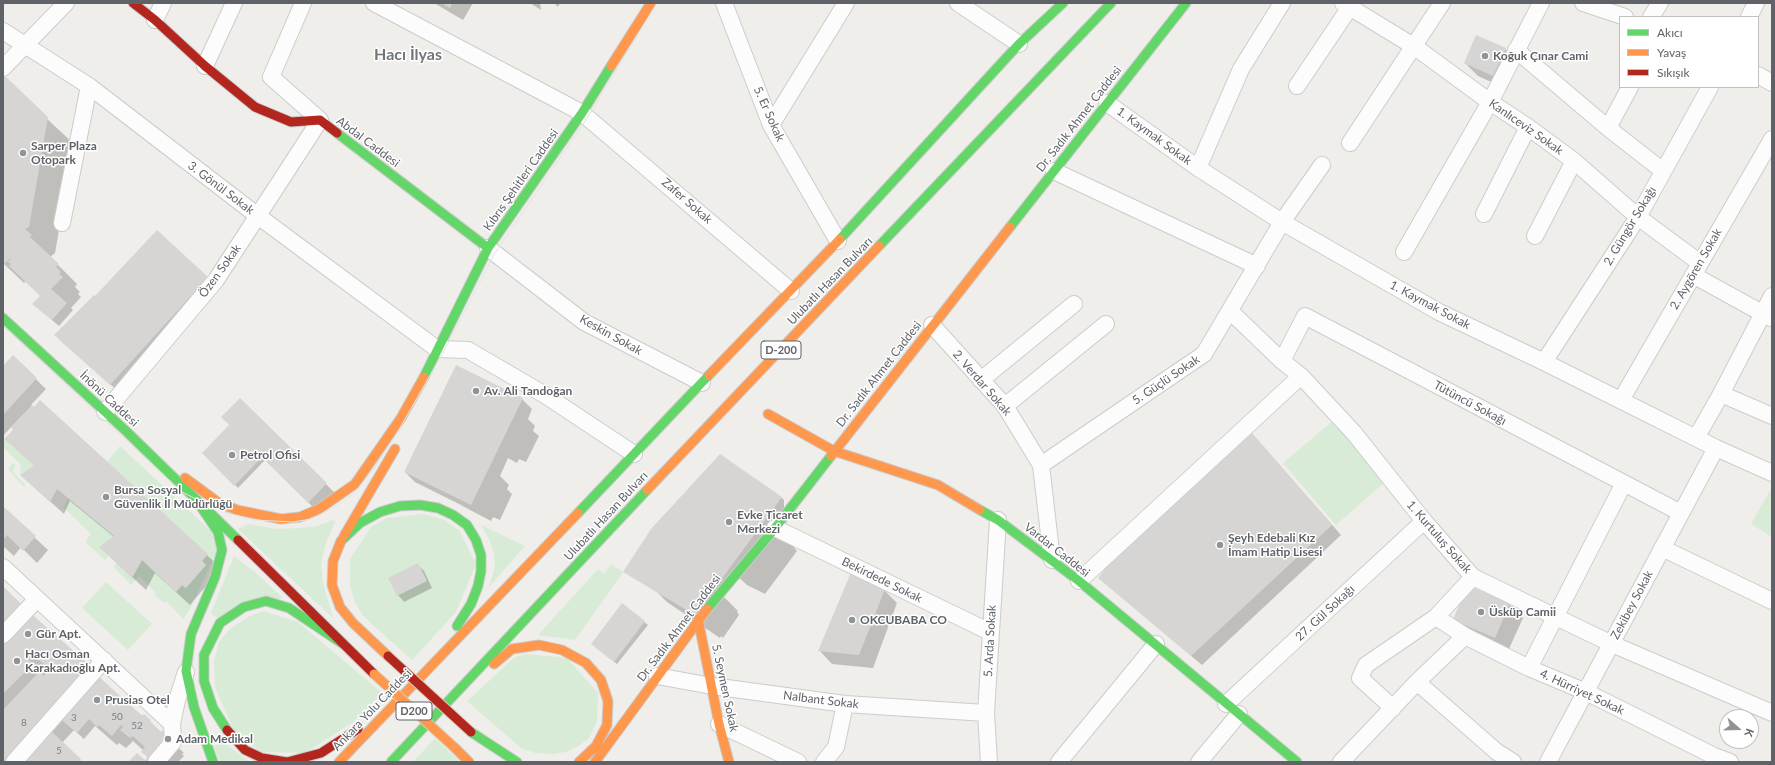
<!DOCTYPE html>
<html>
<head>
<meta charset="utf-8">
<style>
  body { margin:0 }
  #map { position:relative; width:1775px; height:765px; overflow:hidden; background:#efeeea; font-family:Lato,sans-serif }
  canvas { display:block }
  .frame { position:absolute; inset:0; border:4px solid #5f6368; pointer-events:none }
  .legend { position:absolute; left:1619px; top:16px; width:140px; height:72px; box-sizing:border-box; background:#fff; border:1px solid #bfc1c3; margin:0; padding:5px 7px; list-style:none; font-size:12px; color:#5f6368 }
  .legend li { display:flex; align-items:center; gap:8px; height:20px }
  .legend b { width:20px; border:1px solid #bfc1c3 }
  .north { position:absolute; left:1719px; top:709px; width:40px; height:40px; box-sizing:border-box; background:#fff; border:1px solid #bfc1c3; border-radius:50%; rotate:110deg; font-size:11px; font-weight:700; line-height:16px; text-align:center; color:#5f6368 }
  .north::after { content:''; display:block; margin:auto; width:14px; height:18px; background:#919496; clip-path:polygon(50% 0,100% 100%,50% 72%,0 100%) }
</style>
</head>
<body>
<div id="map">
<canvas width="1775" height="765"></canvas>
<div class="frame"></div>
<ul class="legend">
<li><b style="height:5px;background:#63d668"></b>Akıcı</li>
<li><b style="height:5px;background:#ff974d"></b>Yavaş</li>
<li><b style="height:5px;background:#b3261e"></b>Sıkışık</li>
</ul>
<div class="north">K</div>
</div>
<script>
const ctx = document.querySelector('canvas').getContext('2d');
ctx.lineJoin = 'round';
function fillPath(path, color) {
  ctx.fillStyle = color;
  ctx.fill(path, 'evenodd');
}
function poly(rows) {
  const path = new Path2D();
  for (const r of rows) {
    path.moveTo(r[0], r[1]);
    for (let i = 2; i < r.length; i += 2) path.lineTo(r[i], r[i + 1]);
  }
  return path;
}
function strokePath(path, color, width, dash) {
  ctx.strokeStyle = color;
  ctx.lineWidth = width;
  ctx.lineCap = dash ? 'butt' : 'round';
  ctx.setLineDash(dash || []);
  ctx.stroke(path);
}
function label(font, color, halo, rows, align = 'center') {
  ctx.font = font + ' Lato,sans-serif';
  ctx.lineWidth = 3;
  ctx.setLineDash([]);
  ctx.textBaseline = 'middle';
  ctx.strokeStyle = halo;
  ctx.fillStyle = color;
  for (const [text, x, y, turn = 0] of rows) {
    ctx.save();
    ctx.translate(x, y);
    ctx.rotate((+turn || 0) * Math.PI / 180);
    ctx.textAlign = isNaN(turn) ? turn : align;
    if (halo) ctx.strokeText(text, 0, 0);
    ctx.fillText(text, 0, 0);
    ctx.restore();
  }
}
fillPath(poly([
  [1334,420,1386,481,1336,525,1283,463],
  [4,439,34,465,21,474,20,473,21,465,3,447],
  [120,446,211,531,218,549,190,609,183,619,166,601,164,603,155,595,155,592,139,576,131,585,113,567,117,563,132,577,142,560,176,592,182,585,186,588,206,565,202,561,208,554,107,462],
  [13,463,15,465,13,472,26,485,24,487,8,469],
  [1772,487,1772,537,1751,524],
  [68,498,114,536,108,556,105,560,85,542,91,534,63,507],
  [423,514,442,519,459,530,476,564,456,612,412,660,363,616,355,602,350,586,350,559,371,527,387,518],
  [333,520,335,522,326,543,321,563,323,583,333,618,238,529,249,524,276,529,300,528,317,526],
  [481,525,525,546,489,587,495,567,494,555,490,541],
  [234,556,255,572,283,598,217,618,211,613],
  [611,564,623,572,575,640,538,635,598,569,604,574],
  [106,582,152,624,128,650,82,608],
  [263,611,298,622,382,693,353,722,305,753,262,752,234,731,215,687,214,661,219,642,231,628,248,617],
  [525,654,567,658,598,693,597,722,589,738,580,745,566,752,552,754,535,753,521,748,467,701,514,658],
  [435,738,460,762,413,762],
  [222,741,249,762,220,762,214,747]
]), '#d8ebd6');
fillPath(poly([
  [434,3,473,3,463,20],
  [530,3,540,3,541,10],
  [554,3,560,3,558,7],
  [1505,49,1518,62,1507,89,1478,76,1465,63],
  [3,78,74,144,55,253,50,257,77,284,75,287,80,292,78,294,81,297,71,308,73,310,59,326,33,304,41,296,26,281,24,283,3,263],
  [157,231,214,284,118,391,62,342,95,298],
  [13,357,46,389,31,405,34,408,40,402,221,568,190,605,155,573,146,590,114,560,114,537,70,501,64,514,21,475,35,466,5,439,14,430,12,426,3,436,3,367],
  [240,399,336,494,318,512,265,460,238,488,203,453,230,425],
  [522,399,532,409,528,419,535,426,533,431,539,436,526,462,519,459,517,463,508,458,500,476,509,485,507,489,512,494,500,520,493,517,491,521,457,503,415,482,405,472],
  [1262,445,1341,535,1202,665,1099,578],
  [781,497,784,500,784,536,797,551,765,594,747,585,733,572,719,592,738,611,737,612,739,615,723,638,721,636,720,638,667,602,658,593,624,571],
  [3,508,48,550,37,563,21,547,14,556,3,546],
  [418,565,424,571,432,588,404,602,398,595],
  [3,587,96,676,170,740,184,753,182,754,184,756,178,762,130,762,145,762,148,758,143,752,144,751,133,741,126,748,119,743,117,745,95,726,84,739,74,730,62,743,82,762,3,762],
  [884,590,897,603,873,668,832,664,819,650],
  [622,604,648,625,617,664,595,647],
  [1509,604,1523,618,1508,651,1467,633,1454,620]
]), '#0003');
fillPath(poly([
  [442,3,452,3,450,8],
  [1476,35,1506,48,1493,76,1464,63],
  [4,75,48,117,29,227,25,229,32,235,30,237,59,264,56,267,61,272,59,274,63,277,51,289,67,303,52,320,32,304,40,296,9,266,11,264,8,262,12,257,4,264,3,263,3,76],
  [157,230,208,277,110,385,54,335,94,295,95,296],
  [13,355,37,378,3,415,3,366],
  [456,365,523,398,471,505,404,472],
  [240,398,327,483,308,503,262,457,234,486,202,453,229,425,221,417],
  [40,400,208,554,202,561,206,565,186,588,182,585,176,592,142,560,132,578,99,547,114,536,57,489,50,502,20,475,34,465,4,439,13,430,11,427,32,405,34,407],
  [1252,433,1332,525,1191,656,1098,578,1107,566],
  [720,454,782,497,695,615,623,572,651,529],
  [3,506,36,536,23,551,7,535,3,540],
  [418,563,427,581,397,596,388,578],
  [852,570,885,589,859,655,818,651],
  [1467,585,1510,603,1495,638,1453,620],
  [3,586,26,609,3,633],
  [622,603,645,621,614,662,591,644],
  [29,612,92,667,9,762,3,762,3,710,39,672,44,676,49,669,32,654,28,659,33,664,3,694,3,639],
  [96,674,142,716,144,714,151,720,150,721,161,732,162,730,171,739,153,762,128,762,137,753,145,760,148,757,141,752,145,747,133,736,130,738,120,730,123,727,121,725,112,736,99,725,97,727,89,719,77,733,58,717],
  [49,729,81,759,79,762,18,762]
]), '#d6d5d3');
const street = poly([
  [374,3,582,113,791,291],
  [724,3,771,125,838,241],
  [958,3,1019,44],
  [1343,3,1415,47,1490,102,1528,127,1574,161,1638,217,1700,263],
  [1583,3,1625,17],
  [1651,17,1660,3],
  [1749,17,1756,3],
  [155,20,163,3],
  [3,31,89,86,258,216,437,349,468,350,545,395,634,454],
  [1516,50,1608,128,1663,171],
  [205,66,234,3],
  [3,68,66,3],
  [1758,75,1772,83],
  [1297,86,1350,7],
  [1107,103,1198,168,1282,222,1439,312,1544,362,1716,448,1772,473],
  [771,125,846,3],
  [1608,128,1630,87],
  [1350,143,1442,3],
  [1198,168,1241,69,1282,3],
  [1054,171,1257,266],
  [1484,214,1528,127],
  [62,223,89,86],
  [1535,236,1574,161],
  [488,248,584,322,702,383],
  [1404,252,1490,102,1541,3],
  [1693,275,1771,318],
  [1230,311,1282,361,1301,376,1354,433,1424,521,1473,577,1612,644,1772,713],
  [932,325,1005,406,1041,465,1052,560],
  [1282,361,1305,316,1681,513],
  [1544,362,1638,217,1710,87],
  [981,380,1074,304],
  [1721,394,1772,416],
  [1621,400,1772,139],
  [1005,406,1106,324],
  [105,412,216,280,320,120,271,77,303,3],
  [1696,438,1721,394,1772,296],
  [1041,465,1204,354,1282,222,1322,165],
  [775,528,990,632],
  [1662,548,1772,601],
  [3,567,172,724],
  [1079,581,1301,376],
  [1436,617,1465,636,1529,668,1586,692,1714,756,1730,762],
  [3,635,37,599],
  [1529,668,1624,483],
  [657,676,712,686,845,704,986,713],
  [1417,682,1497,752,1513,762],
  [1226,704,1424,521],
  [1393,708,1360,678,1366,665,1436,617,1473,577],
  [719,724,798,762],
  [14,762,104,660],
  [156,762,173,742,172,724,177,700,186,672],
  [824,762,836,747,845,704],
  [989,762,986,713,998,520],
  [1059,762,1156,644],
  [1199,762,1239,714],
  [1341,762,1417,682,1465,636],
  [1548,762,1716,448]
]);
const fast = poly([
  [337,133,488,248],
  [1010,227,1186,3],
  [840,239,1019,44,1063,3],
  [879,246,1111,3],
  [3,318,126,431,238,540],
  [424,377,488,248,582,113,611,66],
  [197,501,218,532,222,550,215,577,191,634,186,671,194,707,213,762],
  [980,510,998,520,1079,581,1297,762],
  [578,513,709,375],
  [341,541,360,523,380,512,400,506,420,505,438,508,453,515,467,525,476,540,481,555,481,571,478,586,471,604,457,626],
  [707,609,775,528,831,456],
  [227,730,213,708,204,681,204,655,220,623,244,607,266,601,289,608,343,644],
  [471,732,517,762],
  [391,762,647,490]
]);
const slow = poly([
  [611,66,651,3],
  [709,375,840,239],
  [768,414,834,451,938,485,980,510],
  [831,456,1010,227],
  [185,478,219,503,237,510,281,519,300,517,319,509,355,484,401,418,424,377],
  [647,490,879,246],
  [344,536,395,449],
  [341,541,333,561,332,585,340,607,353,623,388,656],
  [698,619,719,724,729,762],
  [494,664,512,649,539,645,562,650,586,663,601,680,608,701,607,725,596,746,579,762],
  [455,748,469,762],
  [339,762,578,513],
  [595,762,707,609]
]);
const jam = poly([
  [133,3,155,20,205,66,255,107,291,122,320,120,337,133],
  [238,540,374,674],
  [227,730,245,750,262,758,287,762,321,753,358,729]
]);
strokePath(street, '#cbcccc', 18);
strokePath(fast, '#cacacb', 11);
strokePath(slow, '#cacacb', 11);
strokePath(jam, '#cacacb', 11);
strokePath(street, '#fdfcfc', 16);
strokePath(fast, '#63d668', 9);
strokePath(slow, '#ff974d', 9);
strokePath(jam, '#b3261e', 9);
strokePath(poly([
  [3,326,182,492,220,511,254,520,292,522,312,519,334,507,354,493,374,469,397,433,445,349,495,253,588,117,657,3]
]), '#e4e4e4', 1);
const slowBridge = poly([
  [374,674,455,748]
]);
const jamBridge = poly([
  [388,656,471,732]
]);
strokePath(slowBridge, '#d7ceb8', 11, []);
strokePath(jamBridge, '#d7ceb8', 11, []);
strokePath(slowBridge, '#ff974d', 9);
strokePath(jamBridge, '#b3261e', 9);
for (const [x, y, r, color] of [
  [1485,56,4,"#919496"],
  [23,153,4,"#919496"],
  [476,391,4,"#919496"],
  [232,455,4,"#919496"],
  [106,497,4,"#919496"],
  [729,522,4,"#919496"],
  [1220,545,4,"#919496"],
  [1481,612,4,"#919496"],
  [852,620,4,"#919496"],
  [28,634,4,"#919496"],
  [17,661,4,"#919496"],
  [97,700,4,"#919496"],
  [168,739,4,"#919496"]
]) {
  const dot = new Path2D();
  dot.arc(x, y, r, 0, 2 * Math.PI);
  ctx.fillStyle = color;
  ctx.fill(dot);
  strokePath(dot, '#fff', 1.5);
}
label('10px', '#7e8184', null, [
  ["50",117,717],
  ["3",74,718],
  ["8",24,723],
  ["52",137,726],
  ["5",59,751]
]);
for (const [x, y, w] of [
  [781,350,40],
  [414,711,36]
]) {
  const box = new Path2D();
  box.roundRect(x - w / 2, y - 9, w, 18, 3);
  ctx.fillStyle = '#fff';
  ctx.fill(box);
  strokePath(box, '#5f6368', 1);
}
label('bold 11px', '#5f6368', null, [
  ["D-200",781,350],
  ["D200",414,711]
]);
label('bold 12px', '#5f6368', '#fff', [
  ["Koğuk Çınar Cami",1493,56],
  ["Sarper Plaza",31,146],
  ["Otopark",31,160],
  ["Av. Ali Tandoğan",484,391],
  ["Petrol Ofisi",240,455],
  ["Bursa Sosyal",114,490],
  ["Güvenlik İl Müdürlüğü",114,504],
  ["Evke Ticaret",737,515],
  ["Merkezi",737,529],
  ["Şeyh Edebali Kız",1228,538],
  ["İmam Hatip Lisesi",1228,552],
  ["Üsküp Camii",1489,612],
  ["OKCUBABA CO",860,620],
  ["Gür Apt.",36,634],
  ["Hacı Osman",25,654],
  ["Karakadıoğlu Apt.",25,668],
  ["Prusias Otel",105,700],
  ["Adam Medikal",176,739]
], 'left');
label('12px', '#5f6368', '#fff', [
  ["5. Er Sokak",769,114,66],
  ["Dr. Sadık Ahmet Caddesi",1079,119,-52],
  ["Kanlıceviz Sokak",1526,127,35],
  ["1. Kaymak Sokak",1154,136,36],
  ["Abdal Caddesi",368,142,37],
  ["Kıbrıs Şehitleri Caddesi",521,180,-55],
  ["3. Gönül Sokak",221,188,37],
  ["Zafer Sokak",687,201,41],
  ["2. Güngör Sokağı",1630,226,-59],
  ["2. Aygören Sokak",1696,269,-60],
  ["Özen Sokak",220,271,-54],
  ["Ulubatlı Hasan Bulvarı",830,281,-46],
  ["1. Kaymak Sokak",1430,305,28],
  ["Keskin Sokak",611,335,29],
  ["Dr. Sadık Ahmet Caddesi",879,374,-52],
  ["5. Güçlü Sokak",1166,380,-34],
  ["2. Verdar Sokak",982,383,49],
  ["İnönü Caddesi",109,399,43],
  ["Tütüncü Sokağı",1470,403,28],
  ["Ulubatlı Hasan Bulvarı",606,516,-47],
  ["1. Kurtuluş Sokak",1439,537,49],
  ["Vardar Caddesi",1057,550,38],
  ["Bekirdede Sokak",882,580,26],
  ["Zekibey Sokak",1632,605,-62],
  ["27. Gül Sokağı",1325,613,-43],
  ["Dr. Sadık Ahmet Caddesi",679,628,-53],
  ["5. Arda Sokak",990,641,-87],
  ["5. Seymen Sokak",725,688,78],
  ["4. Hürriyet Sokak",1582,692,25],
  ["Nalbant Sokak",821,700,7],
  ["Ankara Yolu Caddesi",372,710,-46]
]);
label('bold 16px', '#70757a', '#fff', [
  ["Hacı İlyas",408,55]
]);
</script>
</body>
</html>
